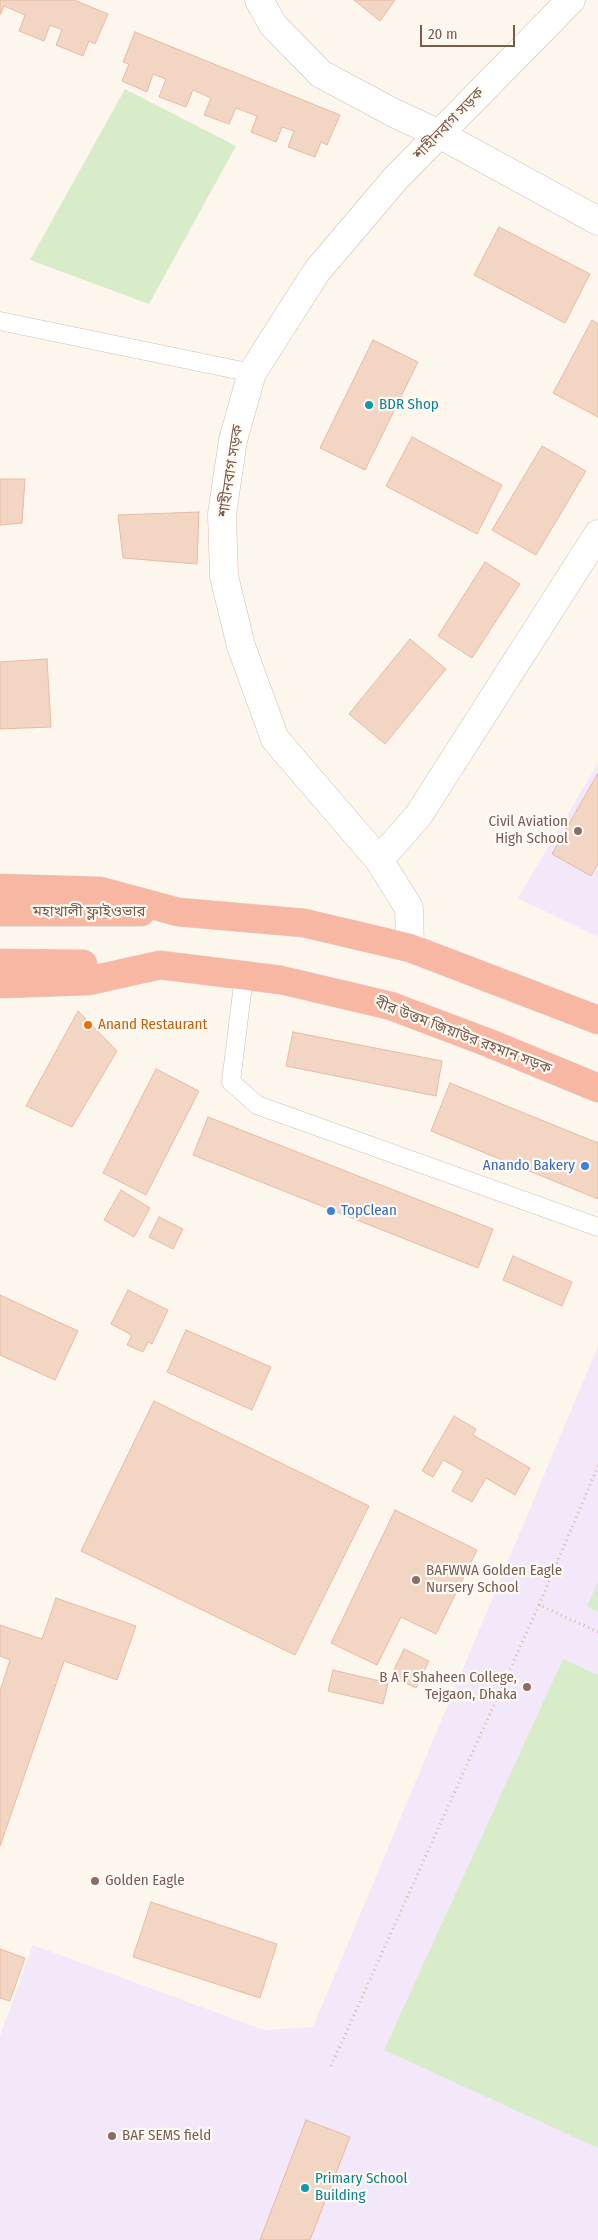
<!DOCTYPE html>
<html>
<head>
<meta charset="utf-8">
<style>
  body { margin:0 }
  #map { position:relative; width:598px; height:2240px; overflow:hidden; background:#fdf6ec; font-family:"Fira Sans Condensed",sans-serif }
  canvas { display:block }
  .scale { position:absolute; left:420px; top:25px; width:95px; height:22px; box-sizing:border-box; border:2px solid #7a5c4d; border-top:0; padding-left:6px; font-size:15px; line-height:18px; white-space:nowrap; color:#7a5c4d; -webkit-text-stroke:4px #fffaf3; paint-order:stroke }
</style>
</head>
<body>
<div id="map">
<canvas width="598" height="2240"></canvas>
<div class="scale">20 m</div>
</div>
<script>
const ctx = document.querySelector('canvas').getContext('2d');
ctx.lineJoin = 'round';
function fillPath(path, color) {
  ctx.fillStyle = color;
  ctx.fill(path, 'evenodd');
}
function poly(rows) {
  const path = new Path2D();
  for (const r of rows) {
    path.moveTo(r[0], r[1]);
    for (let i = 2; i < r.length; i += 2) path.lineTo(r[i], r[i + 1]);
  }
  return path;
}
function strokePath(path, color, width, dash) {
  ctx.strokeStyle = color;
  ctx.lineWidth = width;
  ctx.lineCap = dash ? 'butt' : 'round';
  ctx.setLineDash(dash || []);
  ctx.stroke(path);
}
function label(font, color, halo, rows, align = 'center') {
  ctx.font = font + ' "Fira Sans Condensed","Noto Sans Bengali",sans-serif';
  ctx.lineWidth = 4.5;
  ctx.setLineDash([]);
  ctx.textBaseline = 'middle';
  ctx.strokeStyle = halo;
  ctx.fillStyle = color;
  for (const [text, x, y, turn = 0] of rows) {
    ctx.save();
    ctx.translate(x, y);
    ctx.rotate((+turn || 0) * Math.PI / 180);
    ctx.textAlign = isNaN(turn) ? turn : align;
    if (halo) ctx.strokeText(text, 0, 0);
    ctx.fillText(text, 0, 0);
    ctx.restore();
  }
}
fillPath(poly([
  [598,763,598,937,518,898],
  [598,1346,598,2240,0,2240,0,2036,33,1945,264,2030,313,2027]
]), '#f3e8fa');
fillPath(poly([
  [125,89,236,146,149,304,30,260],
  [598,1582,598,1612,587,1606],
  [563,1659,598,1675,598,2148,384,2050]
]), '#d8ecc9');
const building = poly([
  [0,0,74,0,108,14,95,44,89,41,83,56,56,45,62,30,50,25,44,41,19,31,25,15,4,6,0,15,0,0],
  [354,0,395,0,380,21,354,0],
  [135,32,340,115,327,145,321,142,315,157,288,147,294,131,282,127,276,142,251,132,257,116,236,108,229,124,204,115,211,98,193,90,186,107,159,97,166,79,153,74,147,92,122,81,129,64,123,62,135,32],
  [499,227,590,274,565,323,474,275,499,227],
  [592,320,598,324,598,417,553,393,592,320],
  [373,340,418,362,365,470,320,448,373,340],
  [412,437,502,485,477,534,386,486,412,437],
  [542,446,586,471,536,555,492,530,542,446],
  [0,479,25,479,22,523,0,525,0,479],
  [199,512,197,564,123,558,118,515,199,512],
  [485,562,520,584,472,658,438,636,485,562],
  [410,639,446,669,385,744,349,714,410,639],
  [47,659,51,727,0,729,0,662,47,659],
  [598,773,598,863,591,876,552,854,598,773],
  [78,1011,117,1051,72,1127,26,1106,78,1011],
  [293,1032,442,1061,436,1096,286,1066,293,1032],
  [156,1069,199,1091,146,1195,103,1173,156,1069],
  [450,1083,598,1143,598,1199,431,1131,450,1083],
  [208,1117,493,1229,478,1268,193,1155,208,1117],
  [121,1190,150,1208,134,1237,104,1220,121,1190],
  [159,1217,183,1229,173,1249,149,1237,159,1217],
  [513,1256,572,1282,562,1306,503,1280,513,1256],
  [128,1290,168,1310,152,1344,148,1342,143,1352,127,1345,132,1335,111,1324,128,1290],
  [0,1295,78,1331,55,1380,0,1355,0,1295],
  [186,1330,271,1367,252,1410,167,1372,186,1330],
  [154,1401,369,1506,295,1655,81,1551,154,1401],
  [454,1416,476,1429,473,1435,530,1468,515,1495,486,1478,472,1502,452,1491,463,1471,443,1460,433,1477,422,1471,454,1416],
  [395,1510,477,1550,436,1634,401,1617,377,1665,331,1643,395,1510],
  [56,1598,136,1626,117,1680,64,1661,0,1846,0,1691,10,1660,0,1656,0,1625,42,1639,56,1598],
  [404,1649,429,1661,416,1688,391,1676,404,1649],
  [333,1670,388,1683,383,1704,328,1691,333,1670],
  [151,1902,277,1944,260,1998,133,1957,151,1902],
  [0,1949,25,1958,10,2001,0,1998,0,1949],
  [306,2120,350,2137,310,2240,260,2240,306,2120]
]);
fillPath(building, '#f3d5c3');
strokePath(building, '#e6bba3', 1);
const lane = poly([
  [0,321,252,373],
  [244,976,231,1082,257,1105],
  [257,1105,598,1227]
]);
const street = poly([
  [259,0,273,25,321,74,394,113,439,134,598,221],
  [379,860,418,816,598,534],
  [410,948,409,908,379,860,275,739,241,646,224,576,222,514,233,440,252,373,317,271,396,178,571,0]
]);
const highway = poly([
  [0,888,100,891,178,912,304,923,410,948,598,1020],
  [0,912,141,912],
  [0,963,83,964],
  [0,984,88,981,160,965,281,980,391,1006,489,1043,598,1088]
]);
strokePath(lane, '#d1beb0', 19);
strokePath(street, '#d1beb0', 29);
strokePath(highway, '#dad1cd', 29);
strokePath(poly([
  [598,1466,539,1605,598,1632],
  [331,2066,539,1605]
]), '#d9b8a5', 3, [1, 4]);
strokePath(lane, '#fff', 18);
strokePath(street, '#fff', 28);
strokePath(highway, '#f7b7a3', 28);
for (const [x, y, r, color] of [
  [369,405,5,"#0f9aa8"],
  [578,831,5,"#8d6e63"],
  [88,1025,5,"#e8710a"],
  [585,1166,5,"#3f7fe0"],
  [331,1211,5,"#3f7fe0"],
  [416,1580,5,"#8d6e63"],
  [527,1687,5,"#8d6e63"],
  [95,1881,5,"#8d6e63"],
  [112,2136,5,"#8d6e63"],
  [305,2188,5,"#0f9aa8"]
]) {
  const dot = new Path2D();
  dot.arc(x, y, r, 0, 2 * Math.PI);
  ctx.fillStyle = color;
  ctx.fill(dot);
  strokePath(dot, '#fffaf3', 2);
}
label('15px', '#7a5c4d', '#fffaf3', [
  ["শাহীনবাগ সড়ক",449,124,-46],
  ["শাহীনবাগ সড়ক",231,471,-81],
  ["মহাখালী ফ্লাইওভার",89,912],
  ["বীর উত্তম জিয়াউর রহমান সড়ক",463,1036,21]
]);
label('15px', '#0d838f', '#fffaf3', [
  ["BDR Shop",379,405],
  ["Primary School",315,2179],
  ["Building",315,2196]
], 'left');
label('15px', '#785e54', '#fffaf3', [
  ["Civil Aviation",568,822,"right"],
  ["High School",568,839,"right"],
  ["BAFWWA Golden Eagle",426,1571],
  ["Nursery School",426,1588],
  ["B A F Shaheen College,",517,1678,"right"],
  ["Tejgaon, Dhaka",517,1695,"right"],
  ["Golden Eagle",105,1881],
  ["BAF SEMS field",122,2136]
], 'left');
label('15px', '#c56008', '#fffaf3', [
  ["Anand Restaurant",98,1025]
], 'left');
label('15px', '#366cbe', '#fffaf3', [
  ["Anando Bakery",575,1166],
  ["TopClean",341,1211,"left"]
], 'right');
</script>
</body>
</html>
